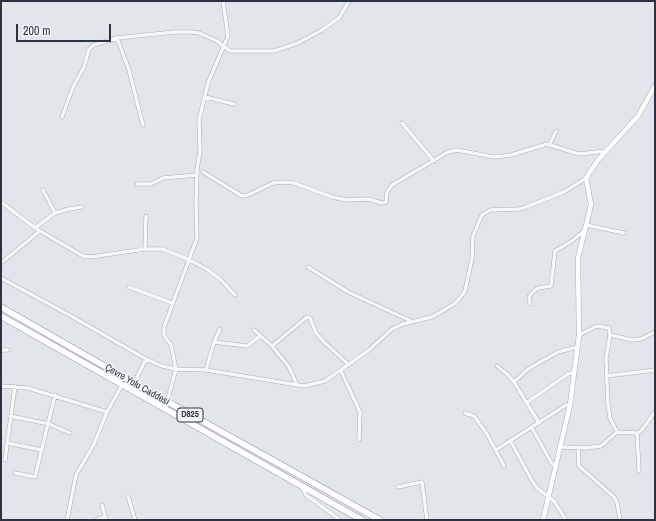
<!DOCTYPE html>
<html>
<head>
<meta charset="utf-8">
<style>
  body { margin:0 }
  #map { position:relative; width:656px; height:521px; overflow:hidden; background:#e2e6eb; font-family:"Archivo Narrow",sans-serif }
  canvas { display:block }
  .frame { position:absolute; inset:0; border:2px solid #2a3344; pointer-events:none }
  .scale { position:absolute; left:16px; top:24px; width:95px; height:18px; box-sizing:border-box; border:2px solid #2a3344; border-top:0; padding-left:5px; font-size:12px; line-height:14px; white-space:nowrap; color:#2a3344; -webkit-text-stroke:3px #f2f5f8; paint-order:stroke }
</style>
</head>
<body>
<div id="map">
<canvas width="656" height="521"></canvas>
<div class="frame"></div>
<div class="scale">200 m</div>
</div>
<script>
const ctx = document.querySelector('canvas').getContext('2d');
ctx.lineJoin = 'round';
function poly(rows) {
  const path = new Path2D();
  for (const r of rows) {
    path.moveTo(r[0], r[1]);
    for (let i = 2; i < r.length; i += 2) path.lineTo(r[i], r[i + 1]);
  }
  return path;
}
function strokePath(path, color, width, dash) {
  ctx.strokeStyle = color;
  ctx.lineWidth = width;
  ctx.lineCap = dash ? 'butt' : 'round';
  ctx.setLineDash(dash || []);
  ctx.stroke(path);
}
function label(font, color, halo, rows, align = 'center') {
  ctx.font = font + ' "Archivo Narrow",sans-serif';
  ctx.lineWidth = 3.5;
  ctx.setLineDash([]);
  ctx.textBaseline = 'middle';
  ctx.strokeStyle = halo;
  ctx.fillStyle = color;
  for (const [text, x, y, turn = 0] of rows) {
    ctx.save();
    ctx.translate(x, y);
    ctx.rotate((+turn || 0) * Math.PI / 180);
    ctx.textAlign = isNaN(turn) ? turn : align;
    if (halo) ctx.strokeText(text, 0, 0);
    ctx.fillText(text, 0, 0);
    ctx.restore();
  }
}
const street = poly([
  [205,97,234,104],
  [62,117,73,87,84,67,89,49,94,45,117,38],
  [402,123,434,161],
  [143,125,129,70,117,38,175,32,191,32,199,33,217,41,230,51,274,51,298,43,322,30,339,18,349,1],
  [550,144,556,131],
  [203,172,242,196,248,195,273,183,283,182,294,183,332,197,347,200,368,199,382,203,386,202,387,192,392,185,448,152,457,150,494,157,511,155,547,144,579,154,606,151],
  [137,184,151,184,163,178,197,175],
  [43,190,55,213],
  [1,202,35,228,83,256,91,257,145,249,162,249,188,259,208,270,221,280,235,295],
  [586,225,624,233],
  [35,228,55,213,69,209,82,207],
  [145,249,146,216],
  [1,263,40,231],
  [308,267,348,292,413,322],
  [1,278,71,316,146,359],
  [129,287,172,303],
  [530,304,529,297,533,292,538,288,551,286,555,251,572,241,584,231],
  [254,330,272,346,289,367,297,385],
  [579,335,597,326,609,328,610,335,632,340,641,339,655,332],
  [610,335,606,359,608,405,610,418,617,432],
  [214,342,247,346,260,336],
  [272,346,307,317,310,318,316,333,324,342,349,365],
  [1,350,8,350],
  [497,366,507,374,514,382,539,423],
  [206,370,214,342,220,329],
  [341,371,360,412,359,440],
  [606,376,655,370],
  [514,382,528,369,558,352,577,347],
  [134,383,146,359,162,366,176,369,206,370,304,386,325,381,369,350,392,329,403,324,432,317,454,304,460,298,465,291,472,259,473,236,482,215,490,210,519,209,526,207,564,192,586,178],
  [1,386,28,388,107,412],
  [167,402,176,369,171,345,164,335,164,327,197,238,196,202,197,169,200,152,199,120,208,83,228,36,223,1],
  [526,403,568,374,574,372],
  [465,413,474,416,487,434,504,466],
  [10,416,49,424,70,433],
  [532,428,552,464,557,466],
  [637,433,639,471],
  [511,442,531,479,537,488,554,501,566,520],
  [7,443,42,450],
  [561,447,586,448,601,446,617,432,637,433,641,431,655,412],
  [578,448,579,466,614,497,617,503,620,520],
  [496,450,566,405,570,405],
  [5,460,15,386],
  [15,473,35,477,55,395],
  [301,486,306,495,340,520],
  [398,487,422,482,427,520],
  [128,496,135,520],
  [102,505,106,520],
  [67,520,76,475,94,444,107,412,122,385],
  [96,520,105,517]
]);
const secondary = poly([
  [543,520,570,405,579,335,578,258,591,205,586,178,598,160,638,116,655,86]
]);
const highway = poly([
  [1,307,134,383,380,520],
  [1,316,362,520]
]);
strokePath(street, '#a7adb6', 4.5);
strokePath(secondary, '#a7adb6', 5.5);
strokePath(highway, '#8993a2', 7);
strokePath(street, '#f5f7f9', 3.5);
strokePath(secondary, '#fff', 4.5);
strokePath(highway, '#fff', 6);
for (const [x, y, w] of [
  [190,415,26]
]) {
  const box = new Path2D();
  box.roundRect(x - w / 2, y - 7, w, 14, 3);
  ctx.fillStyle = '#f2f5f8';
  ctx.fill(box);
  strokePath(box, '#2a3344', 1);
}
label('bold 9px', '#2a3344', null, [
  ["D825",190,415]
]);
label('10px', '#2a3344', '#f2f5f8', [
  ["Çevre Yolu Caddesi",137,385,30]
]);
</script>
</body>
</html>
